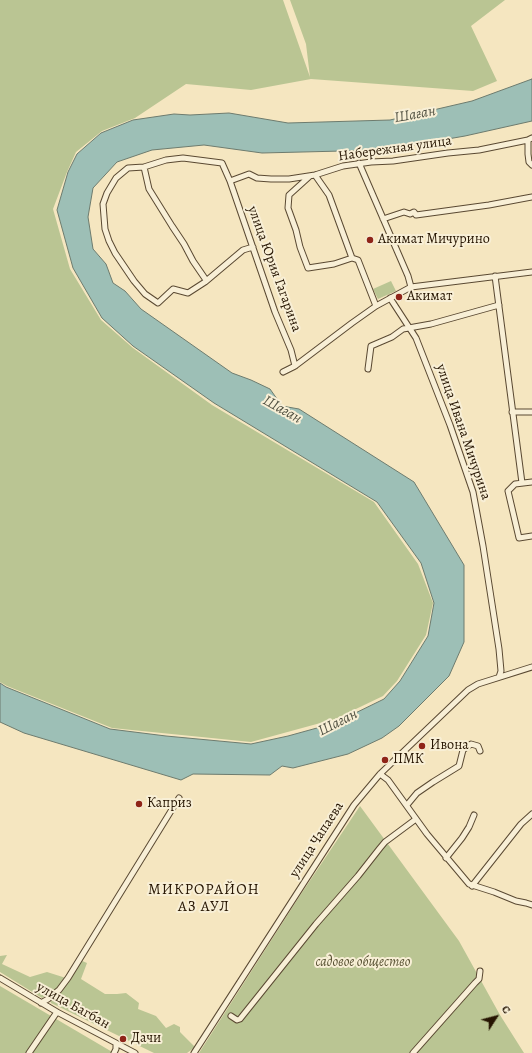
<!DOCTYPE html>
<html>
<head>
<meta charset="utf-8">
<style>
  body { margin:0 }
  #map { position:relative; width:532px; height:1053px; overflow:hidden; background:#f5e6c0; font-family:Alegreya,serif }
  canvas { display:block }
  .north { position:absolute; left:476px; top:997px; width:40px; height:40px; -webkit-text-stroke:3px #f8efd6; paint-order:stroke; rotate:54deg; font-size:11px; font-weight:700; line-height:16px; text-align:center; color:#261502 }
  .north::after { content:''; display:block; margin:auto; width:14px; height:18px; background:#261502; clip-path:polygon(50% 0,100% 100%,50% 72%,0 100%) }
</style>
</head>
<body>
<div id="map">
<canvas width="532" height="1053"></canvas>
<div class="north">С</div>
</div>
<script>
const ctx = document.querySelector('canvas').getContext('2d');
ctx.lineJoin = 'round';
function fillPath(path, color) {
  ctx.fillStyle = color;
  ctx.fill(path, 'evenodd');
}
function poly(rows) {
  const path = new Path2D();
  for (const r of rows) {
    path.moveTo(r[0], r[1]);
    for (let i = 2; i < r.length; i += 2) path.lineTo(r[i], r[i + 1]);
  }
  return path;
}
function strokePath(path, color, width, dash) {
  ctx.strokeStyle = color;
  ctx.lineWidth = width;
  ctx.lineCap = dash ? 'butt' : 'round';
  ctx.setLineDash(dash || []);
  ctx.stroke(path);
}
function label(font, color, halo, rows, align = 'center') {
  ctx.font = font + ' Alegreya,serif';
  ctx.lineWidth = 4;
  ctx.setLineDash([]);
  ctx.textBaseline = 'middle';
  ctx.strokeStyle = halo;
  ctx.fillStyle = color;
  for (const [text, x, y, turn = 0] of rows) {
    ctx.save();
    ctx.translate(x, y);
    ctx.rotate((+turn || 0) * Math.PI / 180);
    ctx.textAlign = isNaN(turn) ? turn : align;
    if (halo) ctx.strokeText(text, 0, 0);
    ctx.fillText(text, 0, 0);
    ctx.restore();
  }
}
fillPath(poly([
  [0,0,283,0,310,77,306,44,290,0,505,0,471,26,497,81,473,91,311,79,251,90,186,84,135,118,102,131,76,152,67,172,53,209,70,269,101,320,133,348,212,405,374,502,418,564,433,603,426,635,397,681,383,696,335,719,251,742,112,728,7,686,0,682],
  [391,281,396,291,378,299,373,289],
  [360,806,459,941,500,1015,524,1053,199,1053,299,897],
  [7,955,2,964,30,977,47,972,69,979,80,960,87,963,81,979,105,994,117,994,126,993,139,1003,138,1009,156,1016,166,1028,174,1024,180,1027,180,1032,195,1047,187,1053,154,1053,51,1003,50,993,42,998,0,972,0,956],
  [0,986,114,1053,0,1053]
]), '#bac593');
const water = poly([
  [532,79,532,121,465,136,413,145,383,150,262,153,204,145,152,150,117,162,93,188,88,217,93,249,106,264,113,283,125,291,141,309,232,373,251,380,270,389,282,406,299,409,414,482,464,565,464,642,449,676,399,726,382,738,348,754,293,768,282,766,270,775,193,774,181,780,24,733,0,722,0,683,6,687,110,729,166,736,251,744,288,736,335,723,384,699,400,681,428,636,434,603,421,563,377,502,214,403,133,346,102,318,73,268,57,210,68,172,77,154,101,133,133,120,174,114,190,115,229,113,288,123,390,120,472,101,532,79]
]);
fillPath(water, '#9dbfb6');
strokePath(water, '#6d7b6e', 1);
const minor = poly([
  [528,140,528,154,529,162,532,165],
  [359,163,408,276,411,287],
  [144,167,149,189,172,226,184,244,193,261,206,280],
  [315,175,329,195,352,258,358,260,376,306],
  [310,176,289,195,288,208,296,230,300,247,308,268,334,264,352,258],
  [230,181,275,312,291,350,295,366],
  [383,219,404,212,410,214,414,212,416,215,489,205,532,197],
  [253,247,243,250,205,282,188,293,173,289,158,303,145,294,134,281,115,253,109,241,105,229,103,204,107,193,116,178,128,168,144,167,166,160,183,158,222,163,230,181,249,174,257,178,271,179,289,179,315,175,343,166,371,162,393,161,448,153,479,150,528,140,532,138],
  [495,276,522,483],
  [390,298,416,338,450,425,473,492,483,546,499,649,501,671,499,677],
  [368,369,371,346,392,337,403,329,431,324,499,305],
  [283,372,295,366,352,323,376,306,411,287,532,272],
  [512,412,532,412],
  [532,482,515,484,508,491,519,538,532,536],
  [380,774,388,780,427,834,469,884,494,892,516,901,526,903,532,905],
  [407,805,417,793,433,782,459,766,463,750,471,744,478,746,480,751],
  [446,858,462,838,469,827,474,815],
  [472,886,521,824,532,814],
  [0,978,57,1012,135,1053],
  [41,1003,48,999,59,990,68,978,179,798],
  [231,1016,237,1020,240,1019,316,924,358,876,380,848,385,842,416,819],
  [29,1053,57,1012],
  [114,1053,116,1049,116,1044],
  [194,1053,354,805,380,774,468,690,478,684,532,667],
  [413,1053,475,983,479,979,480,971]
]);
strokePath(minor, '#5a4932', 7);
strokePath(minor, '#f8efd6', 5);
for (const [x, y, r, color] of [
  [370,240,4,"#8f2418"],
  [399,297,4,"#8f2418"],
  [422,746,4,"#8f2418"],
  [385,760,4,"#8f2418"],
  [139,804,4,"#8f2418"],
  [123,1039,4,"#8f2418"]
]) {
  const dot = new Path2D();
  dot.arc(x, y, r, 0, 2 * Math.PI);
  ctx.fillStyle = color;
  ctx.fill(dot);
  strokePath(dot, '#f8efd6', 1.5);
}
label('14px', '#261502', '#f8efd6', [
  ["Набережная улица",395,149,-8],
  ["улица Юрия Гагарина",274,269,70],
  ["улица Ивана Мичурина",463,432,71],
  ["улица Чапаева",317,840,-57],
  ["улица Багбан",73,1006,29]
]);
label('14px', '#261502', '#f8efd6', [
  ["Акимат Мичурино",378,240],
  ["Акимат",407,297],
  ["Ивона",430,746],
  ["ПМК",393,760],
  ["Каприз",147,804],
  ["Дачи",131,1039]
], 'left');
label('italic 14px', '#5a5335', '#f8efd6', [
  ["садовое общество",363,963]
]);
label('italic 15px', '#505041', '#f8efd6', [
  ["Шаған",415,115,-10],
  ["Шаған",282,410,29],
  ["Шаған",338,723,-27]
]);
ctx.letterSpacing = '1px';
label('15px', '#261502', '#f8efd6', [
  ["МИКРОРАЙОН",204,890],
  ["АЗ АУЛ",204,907]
]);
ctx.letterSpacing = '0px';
</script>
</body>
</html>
